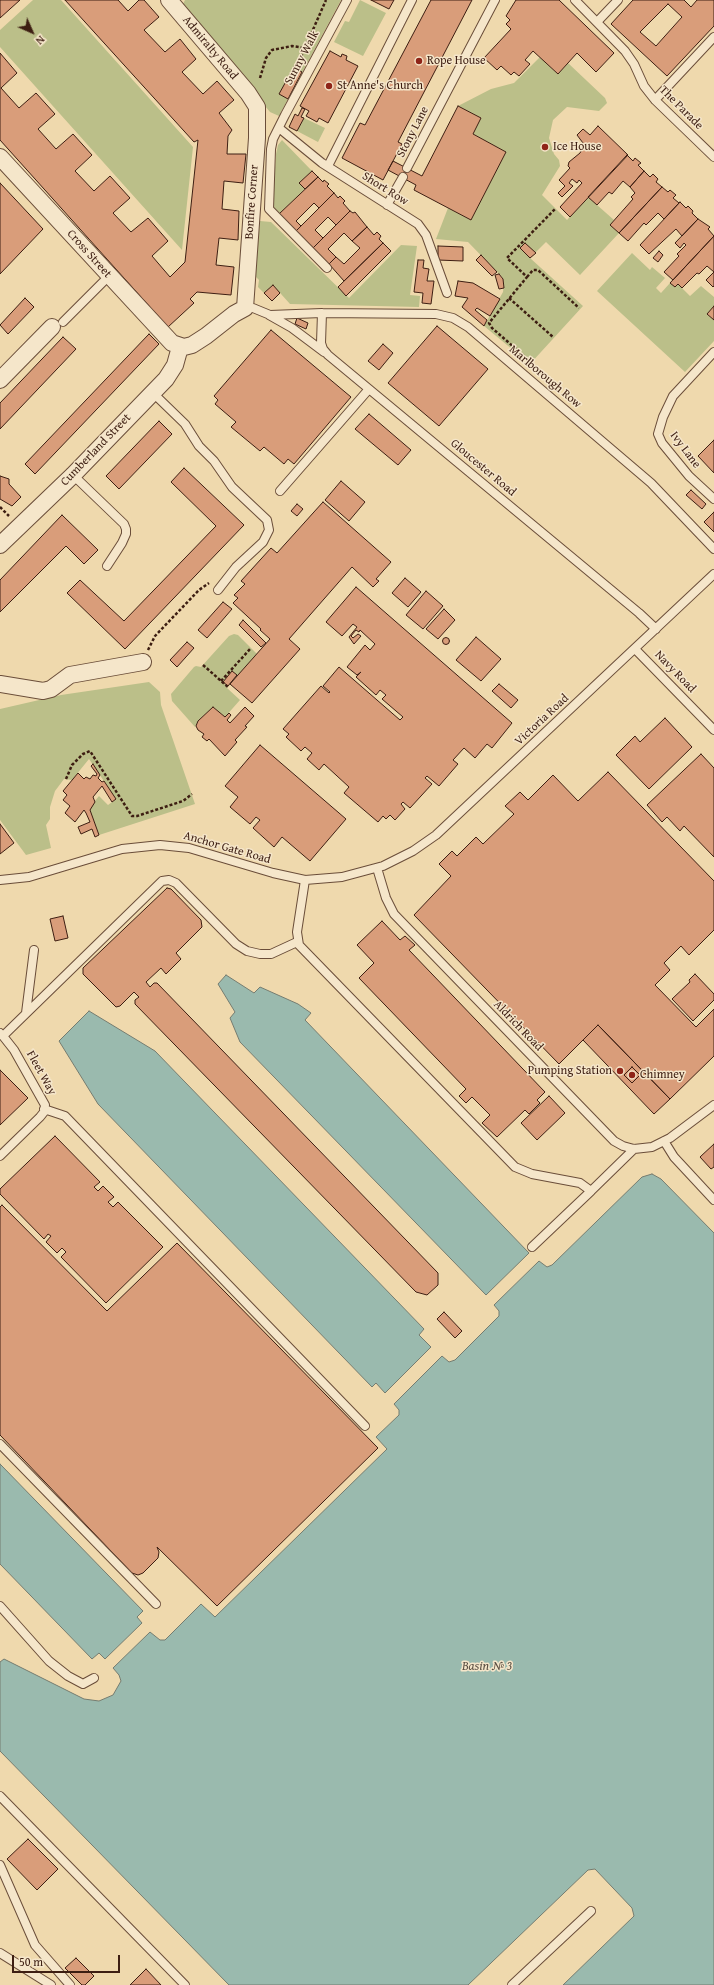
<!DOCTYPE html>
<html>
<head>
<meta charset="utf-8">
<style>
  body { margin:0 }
  #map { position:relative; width:714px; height:1985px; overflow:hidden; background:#efd9ad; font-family:"Gentium Book Plus",serif }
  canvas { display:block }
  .north { position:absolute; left:12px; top:12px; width:40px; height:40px; -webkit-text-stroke:3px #f5e6ca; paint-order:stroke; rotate:135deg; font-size:11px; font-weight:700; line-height:16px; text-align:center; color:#3d1e12 }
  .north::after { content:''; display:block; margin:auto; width:14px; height:18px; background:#3d1e12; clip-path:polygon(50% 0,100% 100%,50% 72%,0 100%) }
  .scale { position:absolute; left:12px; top:1955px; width:108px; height:18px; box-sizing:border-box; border:2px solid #3d1e12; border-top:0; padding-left:5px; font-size:12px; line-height:14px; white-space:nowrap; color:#3d1e12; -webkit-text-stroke:3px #f5e6ca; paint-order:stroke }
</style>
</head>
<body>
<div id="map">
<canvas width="714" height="1985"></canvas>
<div class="north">N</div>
<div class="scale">50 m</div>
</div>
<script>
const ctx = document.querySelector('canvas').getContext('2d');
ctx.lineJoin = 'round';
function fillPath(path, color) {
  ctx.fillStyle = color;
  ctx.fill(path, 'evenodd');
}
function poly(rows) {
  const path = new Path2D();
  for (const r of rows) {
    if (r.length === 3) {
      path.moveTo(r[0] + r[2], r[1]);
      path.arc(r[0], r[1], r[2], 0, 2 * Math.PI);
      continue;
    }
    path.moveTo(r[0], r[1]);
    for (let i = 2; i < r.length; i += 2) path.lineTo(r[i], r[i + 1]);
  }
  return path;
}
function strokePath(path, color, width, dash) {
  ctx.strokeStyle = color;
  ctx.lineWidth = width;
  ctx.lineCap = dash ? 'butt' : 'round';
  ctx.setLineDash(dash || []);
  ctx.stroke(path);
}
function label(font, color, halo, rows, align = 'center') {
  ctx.font = font + ' "Gentium Book Plus",serif';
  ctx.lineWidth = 3;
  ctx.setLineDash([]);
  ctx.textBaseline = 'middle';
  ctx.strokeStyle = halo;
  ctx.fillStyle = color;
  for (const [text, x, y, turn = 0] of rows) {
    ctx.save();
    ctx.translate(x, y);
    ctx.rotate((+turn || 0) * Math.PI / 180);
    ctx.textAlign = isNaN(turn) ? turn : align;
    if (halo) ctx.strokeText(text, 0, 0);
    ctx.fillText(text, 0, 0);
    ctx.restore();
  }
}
fillPath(poly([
  [33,0,61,0,193,147,182,250,0,47,0,30],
  [185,0,341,0,279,116,270,112,182,6],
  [360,0,386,13,363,56,334,42,345,21,349,22],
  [540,57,558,74,568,63,605,98,607,103,599,111,567,107,553,120,549,138,554,154,559,160,560,166,542,195,567,220,588,197,614,220,610,225,619,233,580,275,546,242,530,258,583,306,530,364,484,326,503,292,504,283,502,277,468,242,436,239,448,208,471,220,506,152,473,134,481,118,458,106,491,89,514,83],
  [304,118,325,128,318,142,297,131],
  [282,140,312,171,299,183,305,189,279,214,272,207,276,154,278,145],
  [260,221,271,222,349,298,401,245,417,246,410,295,420,296,419,307,290,304,273,285,264,293,258,287,259,280,255,276],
  [632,253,650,270,652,267,665,278,656,288,661,293,670,283,678,284,690,296,701,286,714,297,714,306,707,314,714,320,714,341,685,372,597,291],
  [234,634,238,635,257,654,227,688,240,700,225,717,213,707,199,720,195,727,172,701,171,694,194,667,196,666,201,667,229,636],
  [149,682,160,692,161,705,195,804,99,835,89,808,99,796,108,805,116,799,89,759,72,780,64,779,55,791,50,807,50,819,46,825,51,848,26,855,0,820,0,709,61,695]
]), '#bbbf89');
const water = poly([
  [226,975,254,993,260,987,298,1004,311,1013,305,1020,529,1253,486,1295,240,1042,230,1018,235,1012,218,984,226,975],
  [89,1011,155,1051,424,1329,419,1335,431,1347,385,1393,376,1383,372,1387,98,1104,59,1041,89,1011],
  [652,1174,661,1179,714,1233,714,1985,563,1985,634,1916,632,1908,595,1869,588,1870,468,1985,229,1985,0,1751,0,1662,4,1659,84,1699,99,1701,113,1695,121,1681,119,1675,113,1668,150,1632,160,1640,165,1640,201,1604,215,1617,387,1449,376,1437,399,1415,399,1410,394,1404,442,1356,449,1362,455,1360,499,1316,499,1311,494,1305,539,1261,547,1267,552,1265,642,1177,652,1174],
  [0,1464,143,1611,137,1617,142,1623,105,1659,99,1653,92,1659,0,1564,0,1464]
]);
fillPath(water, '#9abaae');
strokePath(water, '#757c70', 1);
const building = poly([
  [0,0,20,0,0,18,0,0],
  [65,0,118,0,128,11,139,0,144,0,159,17,144,30,165,52,180,39,196,59,182,72,203,94,217,81,234,100,219,113,232,130,228,136,227,154,246,154,243,183,224,181,222,209,239,211,238,240,219,238,216,265,234,267,231,295,197,292,190,299,194,303,168,327,0,140,0,53,17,73,1,88,19,108,36,93,55,114,38,129,56,149,73,134,92,155,75,171,94,191,110,176,130,198,113,213,131,232,148,218,168,241,152,256,170,277,185,262,198,140,194,142,65,0],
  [371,0,394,0,389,9,371,0],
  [431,0,472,0,398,142,402,144,383,180,342,158,360,123,365,125,431,0],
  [516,0,559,0,614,53,596,72,577,53,558,74,533,51,525,60,530,64,519,76,514,72,511,75,501,66,497,70,484,58,511,29,506,24,510,20,506,16,516,0],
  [633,0,684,0,691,7,697,0,714,0,714,26,667,76,611,24,633,0],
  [668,4,682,17,656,46,640,32,668,4],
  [330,51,341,57,342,54,347,56,346,60,358,66,328,123,319,118,317,122,306,116,309,111,300,106,330,51],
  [294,67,302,72,288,99,279,94,294,67],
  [458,106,481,118,473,134,506,152,471,220,414,190,416,185,388,170,393,161,422,176,458,106],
  [302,108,305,109,301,117,304,118,297,131,289,127,295,114,298,116,302,108],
  [598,126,628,155,570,217,560,207,582,183,579,180,577,183,572,179,569,183,573,186,562,197,558,193,565,186,559,180,570,168,568,166,569,162,580,153,583,148,586,147,577,135,583,129,590,135,598,126],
  [627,155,633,161,635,158,641,163,638,165,644,171,630,187,623,181,612,194,609,192,597,205,588,197,627,155],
  [312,171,318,177,305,189,299,183,312,171],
  [644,171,650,177,653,174,658,179,656,182,662,187,619,233,610,225,633,199,631,197,635,193,630,187,644,171],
  [318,177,323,182,324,180,329,184,327,186,334,193,319,208,314,203,296,221,301,226,296,231,279,214,318,177],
  [0,183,43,229,0,274,0,183],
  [662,187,668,192,670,190,676,195,673,198,679,203,664,219,658,213,646,225,644,223,628,241,619,233,662,187],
  [334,193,338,198,340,196,345,201,343,203,350,211,336,225,328,217,315,230,323,238,313,248,296,231,334,193],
  [680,202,686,208,688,206,693,211,692,213,698,219,682,236,676,229,649,254,640,245,680,202],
  [350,211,353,213,355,212,367,227,352,241,344,233,328,249,336,257,329,264,313,248,350,211],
  [698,219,710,227,708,229,714,236,673,280,664,272,679,256,677,254,686,245,684,243,680,248,675,243,698,219],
  [367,227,374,235,377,232,381,236,379,239,383,243,344,281,329,264,336,257,344,264,360,248,352,241,367,227],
  [714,236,714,272,707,266,699,274,697,273,682,288,678,284,675,287,670,283,714,236],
  [383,243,391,251,346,296,338,287,383,243],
  [525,243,536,253,530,258,520,248,525,243],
  [438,246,463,247,463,261,438,260,438,246],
  [659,251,663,255,658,262,653,258,659,251],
  [481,255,497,272,492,276,476,260,481,255],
  [418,260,424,260,423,268,429,269,427,281,434,281,431,304,422,303,423,293,414,292,418,260],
  [714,272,714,286,713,287,706,280,714,272],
  [499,274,503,279,504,288,499,289,495,275,499,274],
  [458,281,473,283,500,299,490,316,477,308,475,310,487,320,484,326,462,307,468,298,455,296,458,281],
  [273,285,280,293,272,301,264,293,273,285],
  [25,298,34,307,8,334,0,325,25,298],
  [714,306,714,320,707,314,714,306],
  [297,318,308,323,306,329,295,324,297,318],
  [437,326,488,369,439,426,388,383,437,326],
  [271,330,351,397,294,464,288,459,284,464,264,447,260,451,231,427,236,422,215,404,218,400,214,396,271,330],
  [149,334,159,344,35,474,25,464,149,334],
  [63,337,76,349,0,429,0,403,63,337],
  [383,344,393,353,379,370,368,361,383,344],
  [369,414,411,450,398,465,355,429,369,414],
  [159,421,172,434,119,489,106,476,159,421],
  [714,440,714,473,698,456,714,440],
  [184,468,244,525,125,649,67,593,80,580,124,621,216,526,171,482,184,468],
  [0,476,9,479,9,484,21,497,12,506,0,499,0,476],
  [341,481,365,502,349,521,325,500,341,481],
  [691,490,706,504,702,509,686,495,691,490],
  [323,502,391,562,376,579,379,581,373,587,352,567,289,639,300,649,252,703,230,684,270,639,260,630,261,629,233,603,238,598,234,595,245,584,241,581,271,548,277,553,323,502],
  [297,504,303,509,297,516,291,511,297,504],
  [714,512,714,532,704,522,714,512],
  [62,515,98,550,84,564,66,546,0,612,0,580,62,515],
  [405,578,421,592,408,607,392,593,405,578],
  [356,587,512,723,492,748,487,744,475,758,464,748,453,760,458,764,439,786,427,776,425,778,432,784,410,808,403,802,401,804,405,809,395,820,390,815,386,819,383,816,378,822,344,793,349,787,324,764,319,770,307,759,312,753,305,747,301,751,286,737,289,734,283,729,321,686,329,693,330,692,323,686,339,667,400,720,403,717,382,699,386,695,380,690,376,695,356,677,361,672,357,675,347,667,365,645,370,650,375,644,360,630,359,632,356,630,351,636,353,638,358,634,361,636,354,644,349,637,357,627,353,624,342,636,326,622,356,587],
  [426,591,443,606,423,629,406,615,426,591],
  [223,602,232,609,207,638,198,630,223,602],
  [444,609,455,620,438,639,426,629,444,609],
  [243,620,266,643,261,647,239,625,243,620],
  [476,637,501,659,481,681,456,660,476,637],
  [446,641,3.5],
  [187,642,194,648,177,667,170,660,187,642],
  [232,671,237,675,228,686,223,682,232,671],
  [499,684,518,700,511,708,492,691,499,684],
  [213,707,225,717,229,713,231,715,227,720,230,723,245,707,254,716,245,726,247,727,235,740,237,742,225,756,209,739,207,741,202,737,204,734,198,730,196,726,198,721,213,707],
  [665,718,692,747,649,789,616,755,635,736,640,742,665,718],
  [260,745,346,819,310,861,282,837,274,847,253,828,260,820,256,817,250,824,230,807,238,797,225,786,260,745],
  [701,754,714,768,714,857,684,826,680,831,667,817,662,822,647,805,701,754],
  [93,764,100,775,98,778,102,782,104,781,116,799,112,802,102,786,93,797,95,802,90,810,99,835,95,837,92,829,81,834,78,827,90,822,86,813,84,810,75,822,65,813,70,806,63,800,67,795,63,791,78,773,84,779,86,777,90,779,93,775,96,776,97,774,91,766,93,764],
  [608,772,714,881,714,930,689,955,681,946,664,963,670,970,655,985,696,1027,714,1009,714,1056,670,1099,598,1025,559,1064,414,915,451,876,439,864,452,851,457,856,476,837,483,844,514,814,505,806,520,792,528,800,553,775,578,801,608,772],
  [0,824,14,843,0,854,0,824],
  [167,888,171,889,201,920,202,927,176,953,181,959,166,974,161,968,146,982,150,987,154,983,157,983,438,1273,438,1285,427,1295,416,1292,135,1004,135,1000,139,997,134,992,120,1006,116,1007,83,974,83,968,167,888],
  [63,916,68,938,55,941,50,919,63,916],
  [382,921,400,940,405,936,415,945,409,950,545,1092,537,1100,540,1103,529,1114,525,1110,497,1137,482,1123,490,1115,472,1097,466,1103,459,1096,466,1089,359,978,374,963,357,945,382,921],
  [695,974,714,994,714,1000,693,1021,672,999,690,982,689,980,695,974],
  [598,1025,670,1099,654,1114,583,1040,598,1025],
  [632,1067,640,1075,632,1083,624,1075,632,1067],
  [632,1067,640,1075,632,1083,624,1075,632,1067],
  [0,1070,28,1098,0,1125,0,1070],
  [549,1096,565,1113,537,1140,521,1123,549,1096],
  [55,1136,100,1182,94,1187,98,1191,103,1186,114,1197,108,1202,113,1207,118,1202,163,1247,106,1303,61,1257,66,1252,62,1248,57,1253,46,1242,51,1236,48,1234,44,1239,0,1194,0,1189,55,1136],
  [714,1144,714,1167,711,1169,700,1157,714,1144],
  [2,1205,107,1311,177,1243,378,1448,217,1606,157,1547,159,1552,158,1558,143,1573,138,1575,132,1573,0,1435,0,1207,2,1205],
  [444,1312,462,1331,455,1338,437,1319,444,1312],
  [28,1839,58,1869,37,1890,7,1859,28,1839],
  [76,1958,94,1976,85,1985,82,1985,65,1968,76,1958],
  [146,1969,161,1985,130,1985,146,1969]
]);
fillPath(building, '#d99d7a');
strokePath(building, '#3d1e12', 1);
const service = poly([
  [575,0,625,51,634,64,644,86,655,100,714,157],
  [597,22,618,0],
  [655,100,714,37],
  [279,128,322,163,418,224,426,235,447,293],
  [328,166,412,0],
  [407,168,495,0],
  [387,205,403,177],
  [327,268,269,209,271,149,273,139,285,115,347,0],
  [245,308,253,308,270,315,322,313,436,314,453,318,468,327,651,483,714,549],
  [322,313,321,343,323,349,328,355,639,613,656,629],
  [269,315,292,328,324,352],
  [63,322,109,276],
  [714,352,673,396,663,417,658,434,662,443,689,476,714,499],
  [152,392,185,424,199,446,214,461,232,487,267,520,269,530,263,542,236,567,218,590],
  [73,475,124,524,126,529,126,534,122,543,107,566],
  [280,491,369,389],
  [635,649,714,730],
  [377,868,386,898,394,914,614,1141,623,1146,634,1149,652,1147,670,1138,714,1105],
  [0,880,29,877,122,849,160,845,189,848,273,873,305,880,342,877,383,866,413,851,436,835,714,574],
  [305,880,297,932,299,945,515,1167,532,1174,580,1183,591,1191,634,1149],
  [26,1013,34,950],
  [0,1033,3,1036,162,881,169,880,176,883,236,944,247,951,260,954,271,954,297,942],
  [44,1109,65,1116,365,1426],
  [664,1141,674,1157,714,1200],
  [0,1156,40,1117,44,1112,45,1105,14,1050,3,1036],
  [532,1247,591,1191],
  [0,1444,156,1604],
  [0,1606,49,1661,68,1676,83,1684,94,1678],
  [0,1796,185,1985],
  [0,1865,35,1945,70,1985],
  [0,1953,51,1985],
  [512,1985,591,1911]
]);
const minor = poly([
  [0,157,172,343,184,347,192,345,206,336,234,314,245,308,257,138,257,107,248,93,169,0],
  [0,380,52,327],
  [0,545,73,475,166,379,175,365,180,347],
  [0,684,43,691,51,689,70,675,143,662]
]);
strokePath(service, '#6a4d39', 10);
strokePath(minor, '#6a4d39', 18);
strokePath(poly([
  [297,66,326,0],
  [260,78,266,58,272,50,292,46,305,48],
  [527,277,533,270,538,270,579,308],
  [509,298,553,337],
  [531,362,492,328,489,323,527,277,507,258,555,209],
  [0,507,9,516],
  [148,650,155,636,199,590,209,583],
  [203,665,228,687],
  [221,681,251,648],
  [66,779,72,765,83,754,90,751,132,816,137,816,183,801,192,794]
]), '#3d1e12', 2.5, [3, 2]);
strokePath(service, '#f5e6ca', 8);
strokePath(minor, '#f5e6ca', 16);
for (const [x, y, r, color] of [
  [419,61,4,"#8f2418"],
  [329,86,4,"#8f2418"],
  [545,147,4,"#8f2418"],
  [620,1071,4,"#8f2418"],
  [632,1075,4,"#8f2418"]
]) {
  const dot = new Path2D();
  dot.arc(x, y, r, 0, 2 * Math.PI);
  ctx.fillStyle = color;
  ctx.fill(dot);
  strokePath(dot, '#f5e6ca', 1.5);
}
label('12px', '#3d1e12', '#f5e6ca', [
  ["Admiralty Road",210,48,50],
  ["Sunny Walk",302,58,-62],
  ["The Parade",681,108,45],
  ["Stony Lane",413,132,-63],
  ["Short Row",385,189,32],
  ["Bonfire Corner",252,202,-86],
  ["Cross Street",89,254,48],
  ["Marlborough Row",545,377,40],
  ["Cumberland Street",96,450,-46],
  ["Ivy Lane",685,450,53],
  ["Gloucester Road",483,468,40],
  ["Navy Road",675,672,46],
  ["Victoria Road",542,720,-43],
  ["Anchor Gate Road",227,848,16],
  ["Aldrich Road",518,1026,46],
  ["Fleet Way",41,1073,61]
]);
label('12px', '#3d1e12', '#f5e6ca', [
  ["Rope House",427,61],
  ["St Anne's Church",337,86],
  ["Ice House",553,147],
  ["Pumping Station",612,1071,"right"],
  ["Chimney",640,1075]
], 'left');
label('italic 13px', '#594d41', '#f5e6ca', [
  ["Basin № 3",487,1667]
]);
</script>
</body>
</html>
